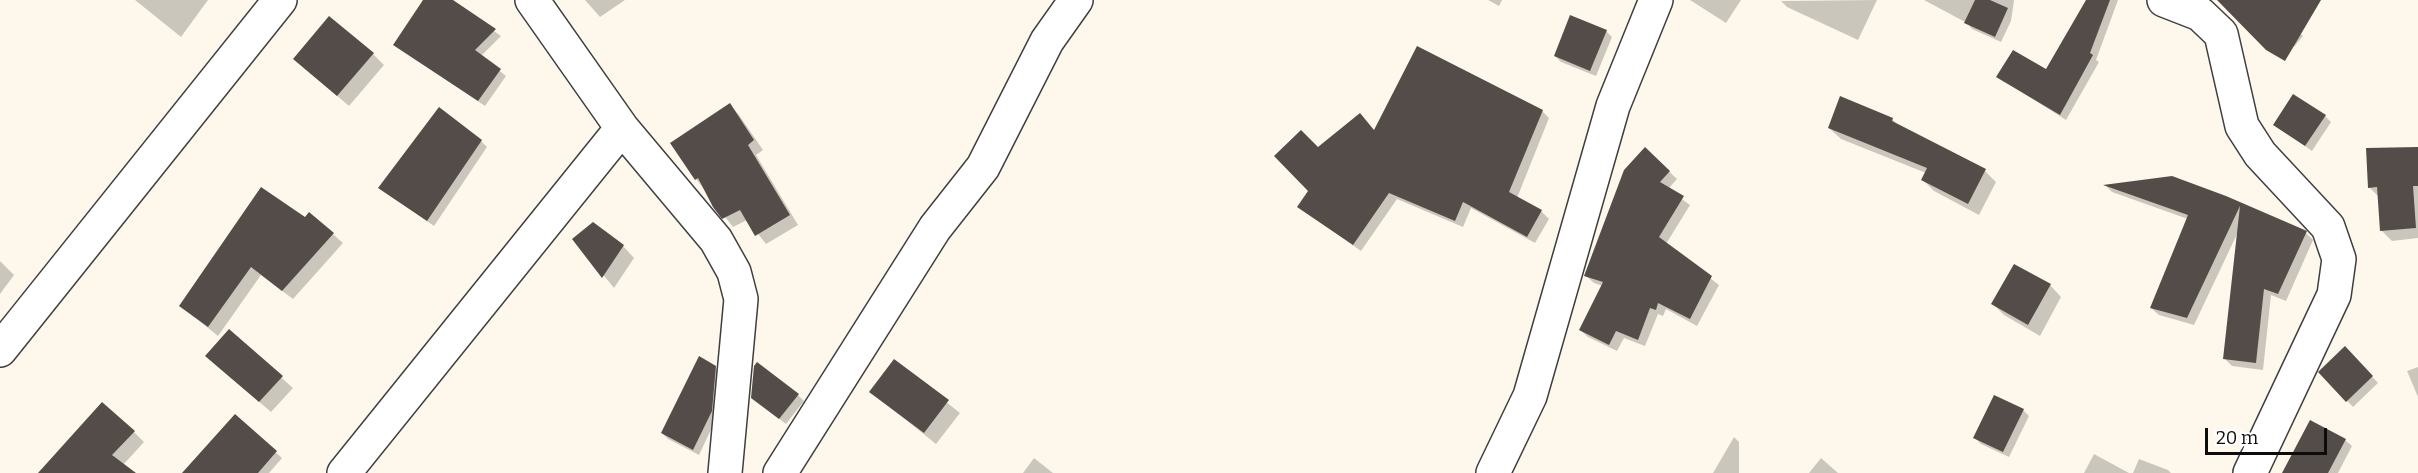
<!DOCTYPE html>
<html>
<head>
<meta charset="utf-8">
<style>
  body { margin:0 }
  #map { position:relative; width:2418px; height:473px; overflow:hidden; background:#fef8ec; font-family:Bitter,serif }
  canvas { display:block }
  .scale { position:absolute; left:2205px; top:428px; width:122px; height:27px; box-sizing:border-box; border:3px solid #0c0c0c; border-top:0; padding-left:8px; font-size:18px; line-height:21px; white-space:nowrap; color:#0c0c0c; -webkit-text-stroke:4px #fff; paint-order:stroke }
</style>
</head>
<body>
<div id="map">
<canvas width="2418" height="473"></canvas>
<div class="scale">20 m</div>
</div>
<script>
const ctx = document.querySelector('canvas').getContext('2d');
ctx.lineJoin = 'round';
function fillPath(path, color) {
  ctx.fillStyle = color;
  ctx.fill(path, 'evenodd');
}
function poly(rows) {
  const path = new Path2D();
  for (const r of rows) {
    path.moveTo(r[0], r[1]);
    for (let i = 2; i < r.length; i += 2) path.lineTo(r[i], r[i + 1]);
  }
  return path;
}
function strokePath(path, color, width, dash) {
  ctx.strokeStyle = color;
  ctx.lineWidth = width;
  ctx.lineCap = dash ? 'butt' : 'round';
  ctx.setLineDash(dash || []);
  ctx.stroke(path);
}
fillPath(poly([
  [135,0,208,0,181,37],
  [425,0,450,0,501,36,481,56,506,76,485,106,395,45],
  [585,0,625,0,600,17],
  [1488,0,1502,0,1499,6],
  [1690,0,1741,0,1726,23],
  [1877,0,1858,40,1787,7,1781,1],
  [1924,0,2014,0,2011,21,2001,42,1972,29,1967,23],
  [2088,0,2118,0,2096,60,2099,62,2066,120,1998,77,2046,71],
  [2229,0,2267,0,2303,36,2294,47],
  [1606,31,1612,37,1596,76,1561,62,1555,56],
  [373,54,384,65,349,106,307,70],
  [730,105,739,115,763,150,756,155,798,225,766,244,747,220,733,227,696,179],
  [1542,111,1549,118,1517,198,1541,211,1549,219,1535,243,1471,208,1463,227,1397,199,1361,251,1299,207,1309,191,1318,149,1375,131],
  [2325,116,2331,122,2312,151,2275,125],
  [1892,119,1899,126,1985,171,1996,182,1979,215,1934,191,1923,180,1926,173,1841,139,1829,128],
  [481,141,487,147,434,226,380,188],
  [1645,149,1677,179,1668,189,1690,205,1666,244,1719,285,1697,326,1666,309,1663,316,1658,314,1645,346,1624,338,1617,351,1588,337,1580,330,1603,286,1594,283,1586,276],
  [2418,149,2418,238,2392,241,2382,231,2379,197,2369,187],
  [2172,177,2306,233,2313,240,2286,301,2271,295,2263,370,2232,366,2225,359,2238,232,2194,325,2159,315,2151,308,2188,219,2112,192,2106,186],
  [310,214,343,243,293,299,261,275,218,336,181,306],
  [574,239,623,246,634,258,614,288],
  [0,261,14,275,0,294],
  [2050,285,2061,297,2040,336,2004,315,1993,304],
  [229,331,293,388,271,412,219,367],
  [2345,348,2378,383,2353,407,2320,372],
  [894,361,960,413,936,444,871,392],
  [715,367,721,374,717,417,699,455,668,439,662,433],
  [2418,367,2418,397,2407,371],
  [798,395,804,401,786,424,759,403],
  [2023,410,2029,416,2009,457,1981,444,1975,438],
  [235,416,282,458,269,473,226,473],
  [134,432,144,442,123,465,134,473,52,473],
  [1734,437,1739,442,1739,473,1713,473],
  [2345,440,2352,446,2338,473,2283,473],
  [2094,454,2129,473,2084,473],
  [1034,458,1053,473,1023,473],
  [1821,458,1838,473,1809,473],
  [2139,459,2168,470,2171,473,2133,473]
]), '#0003');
fillPath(poly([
  [423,0,453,0,496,29,475,50,501,69,478,101,393,45],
  [1975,0,1990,0,2008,8,1995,37,1964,23],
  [2086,0,2110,0,2090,53,2093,55,2060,115,1996,77,2013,50,2046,69],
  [2217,0,2321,0,2285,61,2266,50],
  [1570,15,1607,30,1590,71,1554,56],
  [329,16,374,53,337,96,293,59],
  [1417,46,1543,110,1509,192,1542,210,1527,237,1463,202,1455,221,1389,193,1353,245,1297,207,1308,191,1274,156,1301,130,1318,147,1360,113,1374,130],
  [2293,94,2326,115,2305,146,2273,125],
  [1840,96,1893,118,1892,121,1986,169,1968,204,1921,180,1927,168,1828,128],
  [730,103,754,140,748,145,790,215,755,236,740,210,722,219,713,207,698,178,695,180,670,143],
  [439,107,482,140,427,221,378,188],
  [1645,147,1670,171,1660,182,1684,196,1659,237,1712,276,1690,319,1658,303,1656,310,1650,308,1638,340,1616,331,1609,345,1579,330,1603,282,1584,276,1624,170],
  [2418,147,2418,186,2413,186,2416,228,2380,231,2377,187,2368,188,2366,148],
  [2172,176,2226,196,2307,231,2278,294,2264,289,2256,363,2223,359,2240,206,2187,318,2150,308,2188,215,2103,185],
  [261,187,305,217,309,212,334,233,282,291,251,267,208,327,179,306],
  [593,222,624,245,602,278,572,239],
  [2014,264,2051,284,2028,325,1991,304],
  [229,329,283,376,259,402,205,356],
  [2345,346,2373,376,2346,402,2318,372],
  [699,356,716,366,712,411,693,450,661,433],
  [894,359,949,400,924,433,869,392],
  [757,362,799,394,779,419,751,398,754,366],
  [1994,395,2024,409,2003,452,1973,438],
  [102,402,135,431,112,455,136,473,38,473],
  [235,414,277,451,258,473,182,473],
  [2310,420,2346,439,2328,473,2282,473]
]), '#544c49');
const street = poly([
  [532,0,622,128,716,240,734,272,741,299,725,473],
  [2164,0,2200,14,2221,34,2242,126,2260,154,2328,227,2339,259,2334,295,2250,473],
  [0,350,280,0],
  [344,473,622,128],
  [780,473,935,228,983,167,1047,41,1076,0],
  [1493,473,1530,396,1613,106,1656,0]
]);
strokePath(street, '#3f3f3f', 36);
strokePath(street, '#fff', 33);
</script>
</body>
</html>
